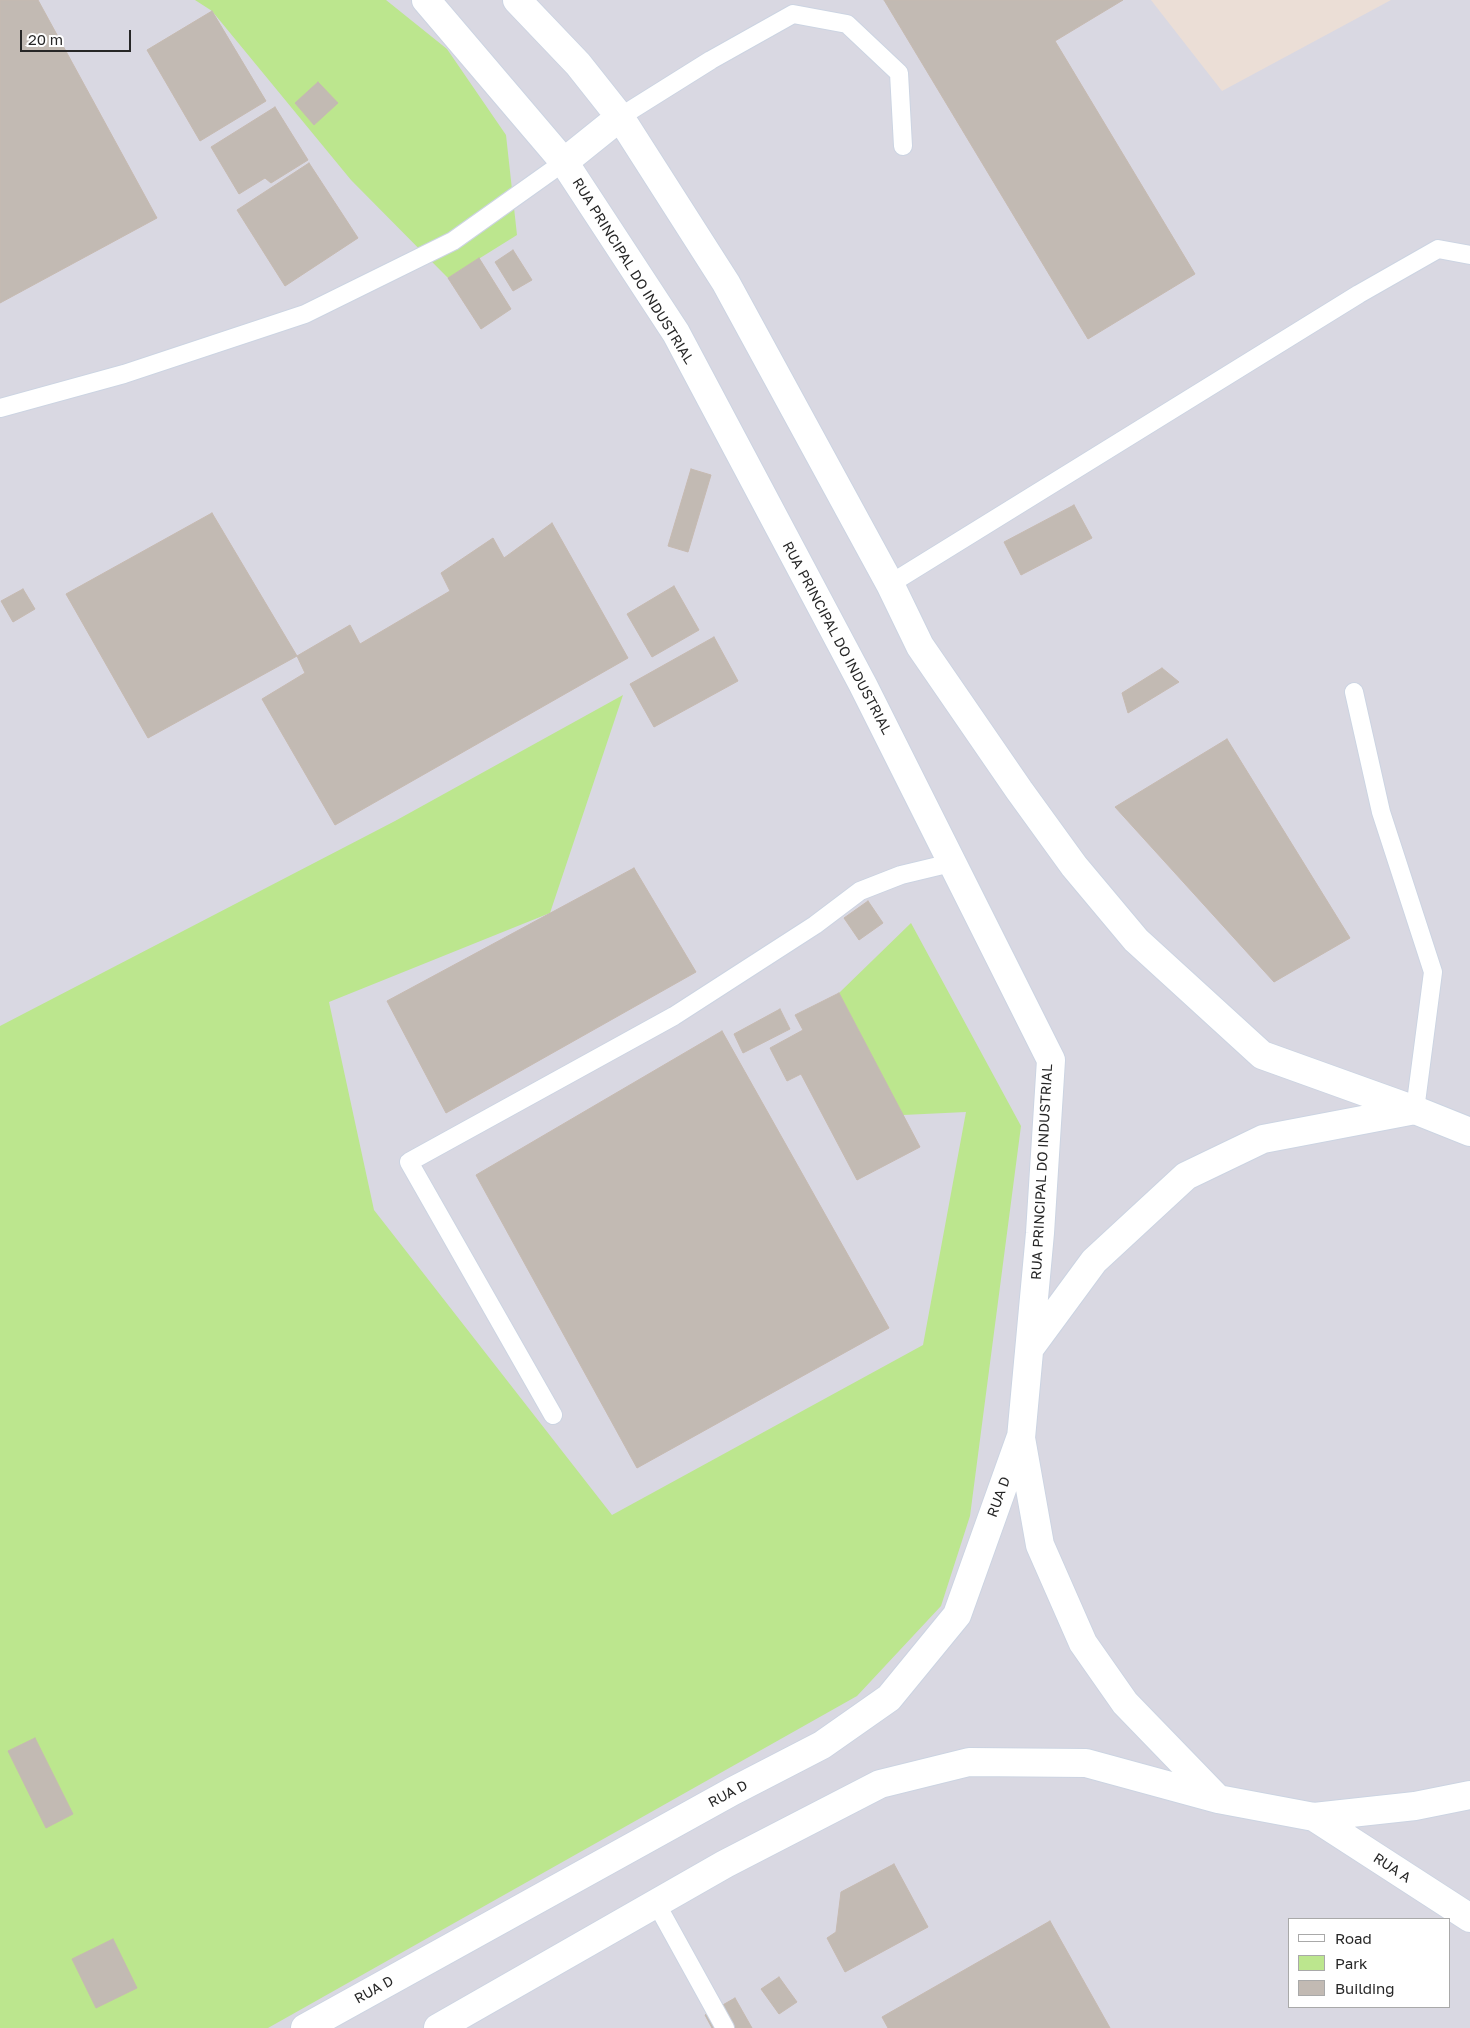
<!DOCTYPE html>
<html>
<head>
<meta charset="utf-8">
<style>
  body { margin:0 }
  #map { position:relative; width:1470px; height:2028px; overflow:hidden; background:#ebded6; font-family:"Golos Text",sans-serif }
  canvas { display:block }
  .legend { position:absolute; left:1288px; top:1918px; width:162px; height:90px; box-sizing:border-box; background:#fff; border:1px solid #a9a9a9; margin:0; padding:6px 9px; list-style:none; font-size:15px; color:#272727 }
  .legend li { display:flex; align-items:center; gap:10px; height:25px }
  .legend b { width:25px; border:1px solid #a9a9a9 }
  .scale { position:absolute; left:20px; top:30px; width:111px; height:22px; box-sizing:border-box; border:2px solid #272727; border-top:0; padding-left:6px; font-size:15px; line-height:18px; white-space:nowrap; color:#272727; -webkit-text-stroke:4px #fff; paint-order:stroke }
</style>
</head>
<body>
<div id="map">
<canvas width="1470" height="2028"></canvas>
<ul class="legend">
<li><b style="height:6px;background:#fff"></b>Road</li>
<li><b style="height:14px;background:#bce68e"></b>Park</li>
<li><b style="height:14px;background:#c2bab3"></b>Building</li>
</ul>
<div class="scale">20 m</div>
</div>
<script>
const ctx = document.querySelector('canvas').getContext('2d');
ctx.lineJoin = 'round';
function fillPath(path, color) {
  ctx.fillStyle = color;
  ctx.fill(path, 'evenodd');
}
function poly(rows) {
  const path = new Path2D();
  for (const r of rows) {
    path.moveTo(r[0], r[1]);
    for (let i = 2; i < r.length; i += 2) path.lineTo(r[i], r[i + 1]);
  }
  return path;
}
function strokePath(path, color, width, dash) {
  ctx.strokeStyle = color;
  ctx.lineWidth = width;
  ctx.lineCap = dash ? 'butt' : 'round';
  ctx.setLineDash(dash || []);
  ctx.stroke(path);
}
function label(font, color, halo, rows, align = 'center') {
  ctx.font = font + ' "Golos Text",sans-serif';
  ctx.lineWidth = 4;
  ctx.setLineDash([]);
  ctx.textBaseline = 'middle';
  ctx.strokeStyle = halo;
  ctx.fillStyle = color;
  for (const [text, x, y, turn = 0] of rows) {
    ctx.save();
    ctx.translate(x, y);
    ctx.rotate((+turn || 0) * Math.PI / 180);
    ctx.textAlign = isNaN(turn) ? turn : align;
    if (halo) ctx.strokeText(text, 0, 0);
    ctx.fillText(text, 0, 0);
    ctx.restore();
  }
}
fillPath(poly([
  [0,0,1151,0,1222,91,1391,0,1470,0,1470,2028,0,2028],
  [1289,1919,1449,1919,1449,2007,1289,2007]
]), '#d9d8e2');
fillPath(poly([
  [195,0,386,0,447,49,506,135,517,235,448,278,351,180,212,11],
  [623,695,550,913,329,1002,374,1210,612,1515,923,1345,966,1112,903,1115,839,993,911,923,1021,1126,970,1516,941,1606,857,1696,268,2028,0,2028,0,1026,395,821]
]), '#bce68e');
const building = poly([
  [0,0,38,0,157,218,0,303,0,0],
  [884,0,1123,0,1055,41,1195,274,1088,339,884,0],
  [212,11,266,101,200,141,147,50,212,11],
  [318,82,338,103,314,125,295,103,318,82],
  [275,107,308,160,271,183,265,178,239,194,211,147,275,107],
  [309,163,358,238,285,286,237,210,309,163],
  [513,250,532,280,513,291,495,262,513,250],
  [479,258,511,309,481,329,448,278,479,258],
  [691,469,711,475,688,552,668,546,691,469],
  [1074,505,1092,538,1021,575,1004,542,1074,505],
  [212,513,297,656,148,738,66,594,212,513],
  [552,523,628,658,335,825,262,699,305,673,297,656,350,625,360,644,450,591,441,573,493,538,504,558,552,523],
  [674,586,699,630,652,657,627,614,674,586],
  [23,589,35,609,13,622,1,601,23,589],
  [714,637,738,681,654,727,630,684,714,637],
  [1162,668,1179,682,1128,713,1122,693,1162,668],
  [1227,739,1350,938,1274,982,1115,807,1227,739],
  [634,868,696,972,446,1113,387,1001,634,868],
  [868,901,883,923,859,940,844,918,868,901],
  [839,993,920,1147,857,1180,801,1074,787,1081,770,1048,803,1030,795,1015,839,993],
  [780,1009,790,1029,743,1053,734,1034,780,1009],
  [722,1031,889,1328,637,1468,476,1175,722,1031],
  [35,1738,73,1814,46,1828,8,1751,35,1738],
  [894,1864,928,1927,845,1972,827,1938,836,1932,841,1892,894,1864],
  [1050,1921,1110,2028,888,2028,882,2017,1050,1921],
  [113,1939,137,1988,96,2008,72,1959,113,1939],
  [779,1977,797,2002,779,2014,761,1989,779,1977],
  [735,1998,752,2028,712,2028,705,2015,735,1998]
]);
fillPath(building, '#c2bab3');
strokePath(building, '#c6bab1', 1);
const service = poly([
  [620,117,711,60,793,14,847,24,899,73,903,146],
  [0,408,124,374,305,314,453,241,564,162],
  [890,584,1359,294,1438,249,1470,255],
  [1354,692,1381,812,1433,972,1415,1110],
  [553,1415,409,1162,674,1016,815,925,860,891,901,875,951,863],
  [656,1903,725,2028]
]);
const minor = poly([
  [426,0,564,162,676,333,863,685,1051,1060,1040,1233,1021,1438,1040,1545,1083,1643,1125,1703,1218,1799,1314,1817,1415,1806,1470,1795],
  [517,0,578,64,620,117,726,283,890,584,920,646,1019,790,1074,866,1136,940,1262,1055,1415,1110],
  [564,162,620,117],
  [1030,1348,1094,1261,1186,1176,1263,1139,1415,1110,1470,1132],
  [1314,1817,1470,1918],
  [305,2028,733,1791,822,1745,889,1698,957,1615,1020,1439],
  [438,2028,725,1864,880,1784,969,1762,1086,1763,1218,1799]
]);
strokePath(service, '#ccd4e2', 20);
strokePath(minor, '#ccd4e2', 30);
strokePath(service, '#fff', 18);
strokePath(minor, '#fff', 28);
label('14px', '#272727', '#fff', [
  ["RUA PRINCIPAL DO INDUSTRIAL",633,271,58],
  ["RUA PRINCIPAL DO INDUSTRIAL",837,638,62],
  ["RUA PRINCIPAL DO INDUSTRIAL",1042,1172,-87],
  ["RUA D",999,1497,-70],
  ["RUA D",728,1794,-28],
  ["RUA A",1392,1868,33],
  ["RUA D",374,1990,-29]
]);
</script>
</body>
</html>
